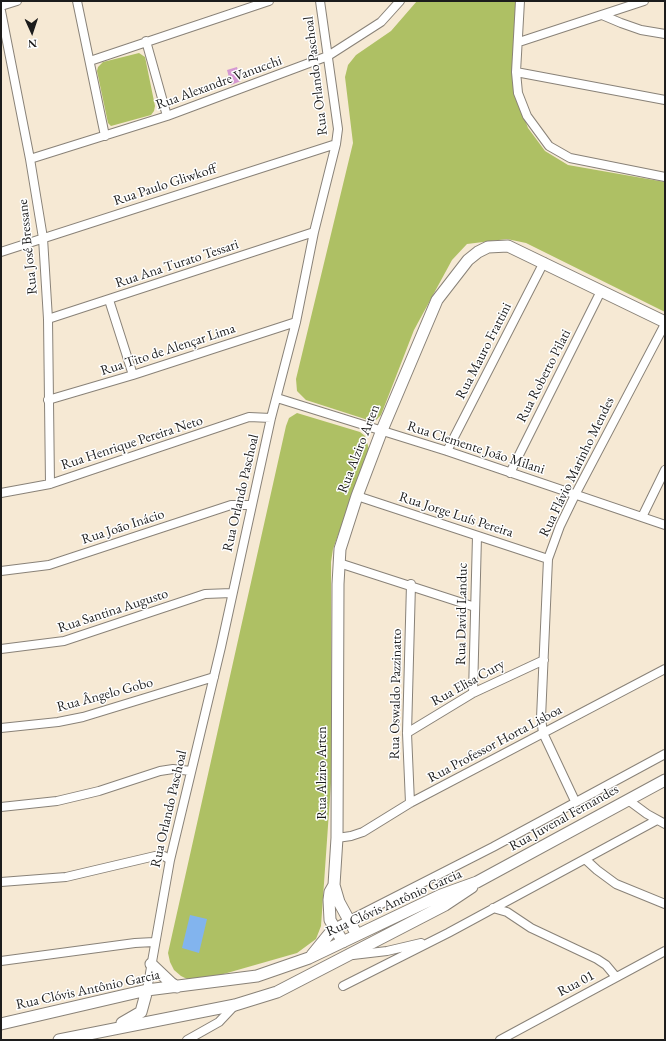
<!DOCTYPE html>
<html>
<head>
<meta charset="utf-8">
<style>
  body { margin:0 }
  #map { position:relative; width:666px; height:1041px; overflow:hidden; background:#f6e9d4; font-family:"EB Garamond",serif }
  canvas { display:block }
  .frame { position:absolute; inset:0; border:2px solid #1c1c1c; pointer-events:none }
  .north { position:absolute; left:12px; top:12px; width:40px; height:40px; -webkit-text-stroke:3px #fff; paint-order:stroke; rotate:177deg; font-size:11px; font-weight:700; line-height:16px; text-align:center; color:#1c1c1c }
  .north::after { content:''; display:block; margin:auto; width:14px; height:18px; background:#1c1c1c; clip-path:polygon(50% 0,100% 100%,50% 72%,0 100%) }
</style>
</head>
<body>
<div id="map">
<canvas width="666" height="1041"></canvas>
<div class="frame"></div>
<div class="north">N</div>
</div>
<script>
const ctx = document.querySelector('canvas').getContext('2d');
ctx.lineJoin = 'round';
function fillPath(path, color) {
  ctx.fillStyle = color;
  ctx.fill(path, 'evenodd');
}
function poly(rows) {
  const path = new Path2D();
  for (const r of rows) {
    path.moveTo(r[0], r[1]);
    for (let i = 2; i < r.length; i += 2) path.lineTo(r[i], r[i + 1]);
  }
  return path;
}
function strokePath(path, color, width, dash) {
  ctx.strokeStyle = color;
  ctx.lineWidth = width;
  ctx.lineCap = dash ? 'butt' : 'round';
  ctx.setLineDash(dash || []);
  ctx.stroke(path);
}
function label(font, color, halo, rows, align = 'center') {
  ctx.font = font + ' "EB Garamond",serif';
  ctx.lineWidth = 3;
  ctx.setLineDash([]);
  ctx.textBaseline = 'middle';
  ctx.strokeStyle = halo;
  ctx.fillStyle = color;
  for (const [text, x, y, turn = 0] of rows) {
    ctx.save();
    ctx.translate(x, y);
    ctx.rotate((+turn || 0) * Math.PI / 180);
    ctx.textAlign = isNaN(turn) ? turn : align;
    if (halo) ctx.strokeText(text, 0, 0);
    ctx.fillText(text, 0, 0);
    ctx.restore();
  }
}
fillPath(poly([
  [417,1,516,1,515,81,519,103,528,128,545,151,568,165,665,182,665,312,526,243,507,239,467,244,452,260,414,330,381,415,376,420,368,420,306,400,297,391,296,379,353,143,345,77,348,65,356,55,391,31],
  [139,53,145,57,155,106,154,111,151,115,111,126,108,123,97,71,98,67,103,62],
  [297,413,360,432,365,436,369,449,333,549,331,562,331,783,321,926,316,939,297,953,199,981,189,980,181,976,174,970,170,962,168,953,286,426,289,418]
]), '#aec064');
fillPath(poly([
  [190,915,207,919,199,953,182,948]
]), '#82b4ee');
fillPath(poly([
  [237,67,241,81,231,85,227,70]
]), '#d598d2');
const street = poly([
  [77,1,105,136],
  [520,1,516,72,518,93,527,116,549,146,570,158,665,177],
  [1,6,17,1],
  [1,11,30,159,43,238,48,319,50,484],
  [602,15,621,23,641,30,665,34],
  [146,41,167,116],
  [519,42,644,1],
  [90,61,269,1],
  [516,72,665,100],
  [30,159,167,116,328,56,381,22,400,1],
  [1,252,336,144],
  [109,300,133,375],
  [48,319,314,232],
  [277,398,447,451,665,525],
  [48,400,133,375,296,322],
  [447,451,544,262],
  [510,473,601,291],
  [1,493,50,484,249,417,271,418],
  [357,496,548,559],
  [642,517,665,470],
  [339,563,475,607],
  [1,571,49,565,231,505,251,505],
  [1,649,64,641,205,594,232,593],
  [473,693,477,536],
  [1,728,58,722,83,717,214,677],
  [407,733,473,693,544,660],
  [628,800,647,814,665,824],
  [575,801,543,733,541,718,548,559,560,526,575,495,665,324],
  [410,803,407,733,411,584],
  [1,807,57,801,99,791,160,771,173,769,191,771],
  [337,838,351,836,363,832,410,803,665,669],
  [585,859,597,870,616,884,665,904],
  [1,882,66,877,155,856,164,856,170,860],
  [493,908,507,912,531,928,597,959,606,965,616,977],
  [334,928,493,847,665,754],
  [353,955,387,951,421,943],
  [1,961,135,943,154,942],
  [343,986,448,933,657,820],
  [147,990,170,860,221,647,271,418,296,322,314,232,336,144,338,129,320,1],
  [187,1040,219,1022,235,1005],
  [500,1040,665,951]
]);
const secondary = poly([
  [334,885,330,892,329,900,330,920,343,942],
  [357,935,339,902,334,885,337,838,338,584,340,549,357,496,382,430,437,300,468,260,478,252,488,247,508,246,665,322],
  [312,955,334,928],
  [151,964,171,983,177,987],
  [122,1023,141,1012,147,990],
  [1,1024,147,990,257,976,309,958,441,895,477,882,665,780],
  [59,1040,235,1005,277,992,445,905,472,887]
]);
strokePath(street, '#898278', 10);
strokePath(secondary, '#898278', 13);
strokePath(street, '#fff', 8);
strokePath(secondary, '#fff', 11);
label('14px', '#1c1c1c', '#fff', [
  ["Rua Orlando Paschoal",316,76,-97],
  ["Rua Alexandre Vanucchi",219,83,-20],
  ["Rua Paulo Gliwkoff",165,185,-18],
  ["Rua José Bressane",28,247,-96],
  ["Rua Ana Turato Tessari",177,264,-18],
  ["Rua Tito de Alençar Lima",168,350,-18],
  ["Rua Mauro Frattini",484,351,-63],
  ["Rua Roberto Pilati",544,376,-63],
  ["Rua Henrique Pereira Neto",132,443,-18],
  ["Rua Clemente João Milani",476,448,18],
  ["Rua Alziro Arten",359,449,-69],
  ["Rua Flávio Marinho Mendes",577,467,-64],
  ["Rua Orlando Paschoal",241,493,-77],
  ["Rua Jorge Luís Pereira",456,515,18],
  ["Rua João Inácio",123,527,-18],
  ["Rua Santina Augusto",113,611,-18],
  ["Rua David Landuc",462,614,-89],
  ["Rua Elisa Cury",468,683,-29],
  ["Rua Oswaldo Pazzinatto",396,694,-89],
  ["Rua Ângelo Gobo",105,695,-15],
  ["Rua Professor Horta Lisboa",495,744,-28],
  ["Rua Alziro Arten",322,773,-90],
  ["Rua Orlando Paschoal",169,809,-77],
  ["Rua Juvenal Fernandes",564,818,-29],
  ["Rua Clóvis Antônio Garcia",394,903,-24],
  ["Rua 01",576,984,-28],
  ["Rua Clóvis Antônio Garcia",88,990,-12]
]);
</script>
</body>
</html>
